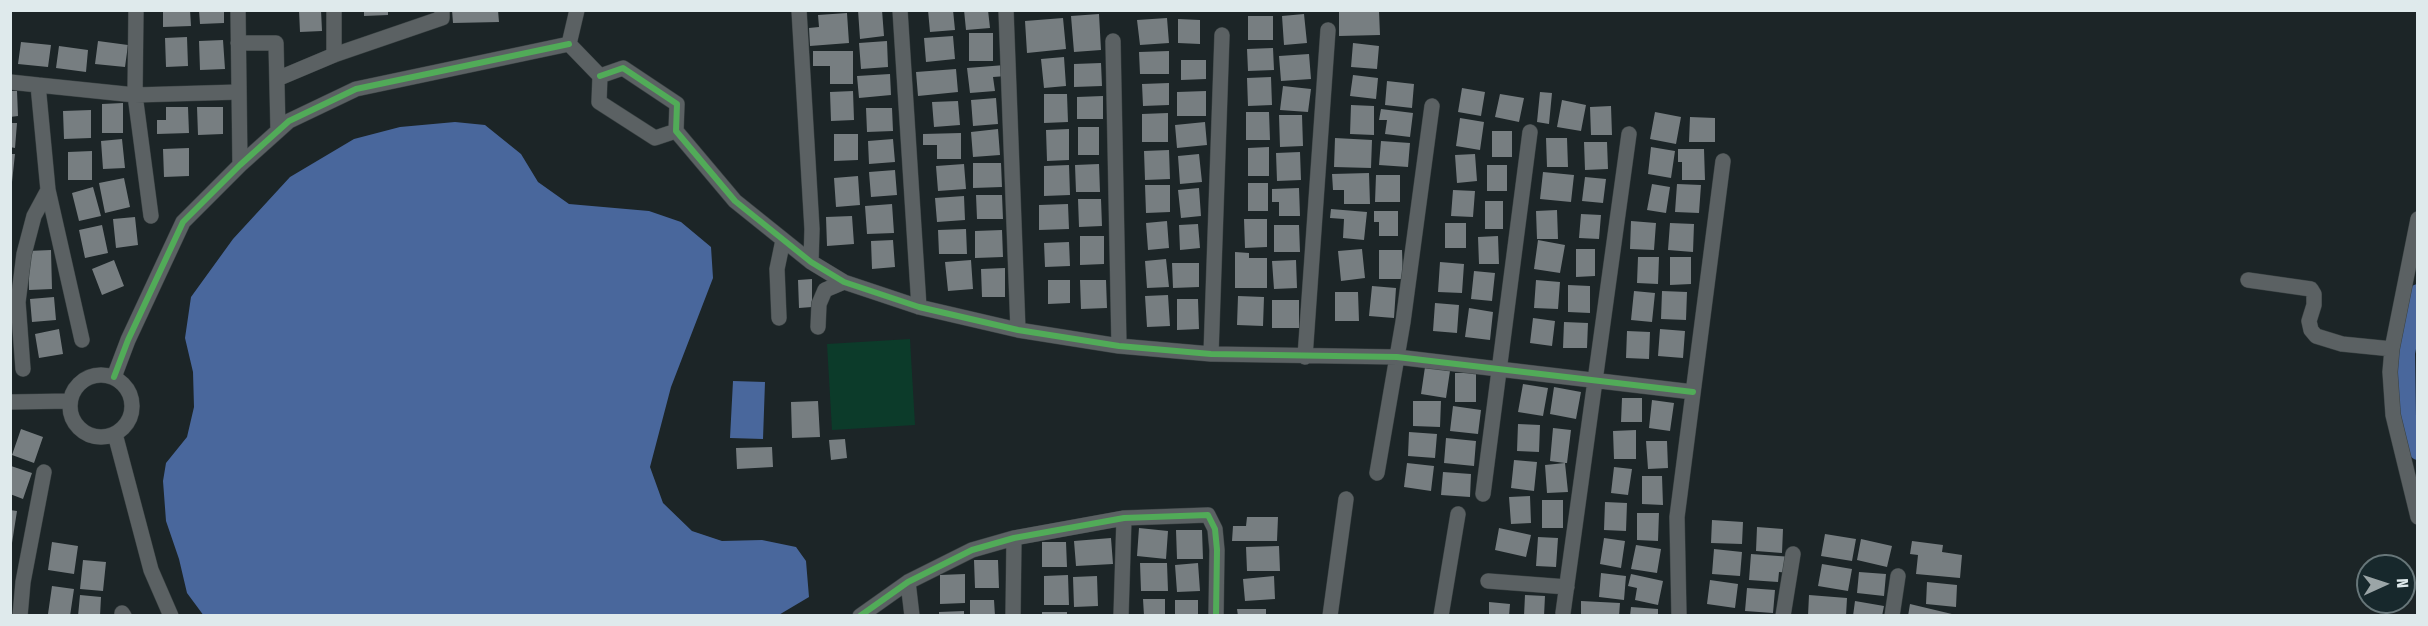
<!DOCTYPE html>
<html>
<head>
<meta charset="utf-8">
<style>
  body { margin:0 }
  #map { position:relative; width:2428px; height:626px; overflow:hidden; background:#1c2527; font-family:"Fira Sans Condensed",sans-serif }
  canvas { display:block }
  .frame { position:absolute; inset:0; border:12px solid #dfeaec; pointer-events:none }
  .north { position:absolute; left:2356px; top:554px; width:60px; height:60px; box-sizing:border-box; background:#17282c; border:2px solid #677679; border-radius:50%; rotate:87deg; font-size:16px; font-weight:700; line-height:24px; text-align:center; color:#dfeaec }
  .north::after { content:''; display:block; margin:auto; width:21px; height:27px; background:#9ba5a7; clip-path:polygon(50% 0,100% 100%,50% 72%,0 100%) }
</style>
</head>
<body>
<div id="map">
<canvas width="2428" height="626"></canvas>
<div class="frame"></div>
<div class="north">N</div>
</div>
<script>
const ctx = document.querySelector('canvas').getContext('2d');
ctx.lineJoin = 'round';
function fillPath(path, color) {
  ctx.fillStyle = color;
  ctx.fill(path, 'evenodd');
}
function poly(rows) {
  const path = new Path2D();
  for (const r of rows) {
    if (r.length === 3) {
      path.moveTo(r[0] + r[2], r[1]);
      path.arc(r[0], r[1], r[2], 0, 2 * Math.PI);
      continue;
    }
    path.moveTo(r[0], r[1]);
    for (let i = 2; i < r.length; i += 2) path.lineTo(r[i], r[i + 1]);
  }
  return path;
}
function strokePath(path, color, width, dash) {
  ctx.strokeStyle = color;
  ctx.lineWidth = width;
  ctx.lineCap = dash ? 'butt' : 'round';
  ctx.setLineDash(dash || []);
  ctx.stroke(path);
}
fillPath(poly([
  [910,339,915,425,832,430,827,344]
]), '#0c3b2a');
fillPath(poly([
  [455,122,485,125,521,154,538,182,569,204,649,211,681,222,711,247,713,278,671,387,650,467,663,503,692,531,722,541,762,540,796,547,806,561,809,597,777,616,204,616,187,593,179,559,166,521,163,481,166,463,187,437,194,407,193,372,185,338,191,297,233,239,290,177,354,139,400,127],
  [733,381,765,382,763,439,730,438]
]), '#49679c');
strokePath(poly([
  [2418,293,2406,353,2407,417,2418,451]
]), '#49679c', 18);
fillPath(poly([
  [163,10,190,10,191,26,163,27],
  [199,10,224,10,224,23,200,24],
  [299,10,321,10,322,31,300,32],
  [364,10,388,10,388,15,364,16],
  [452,10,498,10,499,22,453,23],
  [858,10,882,10,884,36,860,39],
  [928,10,953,10,955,30,930,32],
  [964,10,988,10,990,28,966,30],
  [1339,10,1379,11,1380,35,1339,36],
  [847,13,849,43,810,46,809,28,819,27,818,15],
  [1099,14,1101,50,1074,52,1071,16],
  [1304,14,1307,43,1284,45,1282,16],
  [1248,16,1273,16,1273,40,1248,40],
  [1063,18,1066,49,1027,53,1025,21],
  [1167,18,1169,43,1140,45,1137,20],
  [1178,19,1200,20,1200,44,1178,43],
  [969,33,993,33,993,61,969,61],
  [953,36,955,59,926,62,924,38],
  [187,37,188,66,166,67,165,38],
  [223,40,225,69,200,70,199,41],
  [98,41,128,45,125,67,95,64],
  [887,41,888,67,861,69,859,43],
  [21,42,51,45,48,67,18,64],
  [1353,43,1379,46,1377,69,1351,67],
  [59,46,88,50,86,72,56,68],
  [1273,48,1274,70,1248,71,1247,49],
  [813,51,853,51,853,84,830,84,830,66,813,66],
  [1169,51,1169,74,1140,74,1139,52],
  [1309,54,1311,79,1281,81,1279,56],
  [1064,57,1066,86,1044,88,1041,59],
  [1181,60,1206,60,1206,79,1181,80],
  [1101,63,1102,86,1074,87,1074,64],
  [1005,65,1007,76,993,77,995,91,970,93,967,68],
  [956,69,958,92,918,96,916,72],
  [890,74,891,95,859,98,857,76],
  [1353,75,1378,78,1376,99,1350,96],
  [1271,77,1272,105,1248,106,1247,78],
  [1387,81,1414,84,1412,108,1385,105],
  [1169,83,1169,105,1143,106,1142,84],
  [1283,86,1311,89,1308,112,1280,110],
  [1462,88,1485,92,1481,116,1458,112],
  [10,91,17,91,18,116,10,117],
  [853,91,854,120,831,121,830,92],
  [1206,91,1206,116,1177,116,1177,92],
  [1540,92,1552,93,1549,124,1537,122],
  [1044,94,1067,94,1068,122,1044,123],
  [1500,94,1524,98,1519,122,1495,117],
  [1103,96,1103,119,1077,119,1077,97],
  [996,98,998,124,973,126,971,100],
  [1562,100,1586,105,1581,131,1557,127],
  [958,101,960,125,934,127,932,102],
  [123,103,123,133,102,133,102,104],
  [1351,105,1374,106,1374,135,1350,134],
  [1611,106,1612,135,1591,135,1590,107],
  [166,107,188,107,189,133,157,134,157,120,166,120],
  [197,107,223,107,223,134,198,135],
  [866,108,892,108,893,131,867,132],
  [1381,109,1413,113,1410,137,1385,134,1387,120,1379,120],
  [91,110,91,138,64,139,63,111],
  [1246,112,1269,112,1270,140,1246,140],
  [1655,112,1681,117,1676,144,1650,139],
  [1168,113,1168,142,1142,142,1142,114],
  [1279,115,1302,115,1303,146,1280,147],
  [1690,117,1715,118,1715,142,1689,142],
  [1460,118,1484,122,1480,150,1456,146],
  [1205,122,1207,145,1177,148,1175,125],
  [10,123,17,123,15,148,10,147],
  [1078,127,1099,127,1099,155,1078,155],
  [998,129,1000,155,973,157,971,132],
  [1069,129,1069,160,1047,161,1046,130],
  [1492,131,1512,131,1512,157,1492,157],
  [961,133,961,159,937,159,937,145,923,145,923,134],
  [834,134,858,134,858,160,834,161],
  [1335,138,1372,140,1371,168,1334,167],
  [1546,138,1567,138,1568,167,1547,167],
  [122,139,125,168,103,169,101,141],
  [893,139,895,162,869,164,868,141],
  [1381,141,1410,143,1408,167,1379,165],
  [1584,142,1607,142,1608,169,1585,170],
  [1269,147,1269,176,1248,176,1248,148],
  [1651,147,1675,151,1671,178,1648,174],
  [189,148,189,176,164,177,163,149],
  [1678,149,1704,149,1705,180,1682,180,1682,162,1678,162],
  [1169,150,1170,179,1145,180,1144,151],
  [92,151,92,180,68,180,68,152],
  [1300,152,1301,180,1277,181,1276,153],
  [10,154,15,154,12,182,10,182],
  [1199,154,1202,182,1180,184,1178,156],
  [1475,154,1477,181,1457,183,1455,155],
  [973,163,1001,163,1002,187,973,188],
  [964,164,966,189,938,191,936,166],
  [1099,164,1100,192,1076,192,1075,165],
  [1069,165,1070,195,1044,196,1044,166],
  [1487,165,1507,165,1507,191,1487,191],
  [895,170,897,195,871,197,869,172],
  [1543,172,1574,175,1571,202,1540,199],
  [1369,173,1370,204,1344,204,1344,190,1333,190,1332,174],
  [1376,175,1400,175,1400,202,1375,202],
  [858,176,860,205,836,207,834,178],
  [1585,177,1606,179,1603,203,1582,201],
  [124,178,130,207,105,213,99,183],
  [1248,183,1268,183,1268,211,1248,211],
  [1652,184,1670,187,1666,213,1647,210],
  [1677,184,1701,185,1699,213,1675,212],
  [1145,185,1170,185,1170,212,1146,213],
  [93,187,101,216,79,221,72,193],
  [1199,188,1201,216,1181,218,1178,190],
  [1299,188,1300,216,1279,216,1279,202,1272,202,1272,189],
  [1453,190,1475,191,1473,217,1451,216],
  [976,195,1002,195,1003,219,977,219],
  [964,196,965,220,937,222,935,198],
  [1078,199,1101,199,1102,226,1079,227],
  [1485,201,1503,201,1503,229,1485,229],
  [892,204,894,233,867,234,865,206],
  [1068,204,1069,229,1039,230,1039,205],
  [1331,209,1367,212,1364,240,1343,238,1344,219,1330,218],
  [1557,210,1558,239,1537,239,1536,211],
  [1374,211,1398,211,1398,236,1379,236,1379,222,1374,222],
  [1581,214,1601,215,1599,239,1579,238],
  [852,216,854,244,827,246,826,217],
  [135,217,138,245,116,248,113,219],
  [1244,219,1267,219,1267,247,1245,248],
  [1167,221,1169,248,1148,250,1146,223],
  [1631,221,1656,223,1654,250,1630,249],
  [1445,223,1466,223,1466,248,1445,248],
  [1670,223,1694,224,1693,252,1668,250],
  [1198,224,1200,248,1180,250,1179,225],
  [102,225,108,253,85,258,79,230],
  [1274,225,1299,225,1300,252,1274,252],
  [966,229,967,254,939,254,938,230],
  [1002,230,1003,257,975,258,975,231],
  [1080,236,1104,236,1104,264,1080,265],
  [1498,236,1499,264,1479,264,1478,237],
  [893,240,895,267,872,269,871,241],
  [1538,240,1565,245,1560,273,1534,269],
  [1069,242,1070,266,1045,267,1044,243],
  [1362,249,1365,278,1341,281,1338,251],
  [1576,249,1595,249,1595,276,1576,277],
  [51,250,52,289,29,290,28,251],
  [1379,250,1402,250,1403,279,1379,279],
  [1235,252,1249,253,1249,258,1267,258,1267,288,1235,288],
  [1638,257,1659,257,1658,284,1637,283],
  [1670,257,1691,257,1691,284,1670,285],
  [1166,259,1169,287,1147,288,1145,261],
  [114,260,124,286,102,295,92,269],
  [971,260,973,289,948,291,945,262],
  [1296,260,1297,288,1274,289,1272,261],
  [1440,262,1464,264,1462,293,1438,292],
  [1172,263,1199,263,1199,287,1173,288],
  [1005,268,1005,297,982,297,981,269],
  [1474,271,1495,273,1492,301,1471,299],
  [812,279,812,307,799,308,798,280],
  [1048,280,1070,280,1070,303,1048,304],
  [1080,280,1106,280,1107,308,1081,309],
  [1536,280,1560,282,1558,309,1534,308],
  [1568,285,1590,286,1590,313,1568,312],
  [1372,286,1396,288,1394,318,1369,316],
  [1634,291,1655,293,1652,322,1631,320],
  [1662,291,1687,292,1686,320,1661,319],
  [1335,292,1358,292,1359,321,1335,321],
  [1168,295,1170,326,1147,327,1145,296],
  [1238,296,1264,297,1263,326,1237,325],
  [54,297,56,320,32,322,30,299],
  [1177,299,1198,299,1199,329,1177,330],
  [1272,300,1299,300,1299,328,1272,328],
  [1435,303,1459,305,1457,333,1433,331],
  [1469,308,1493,312,1490,340,1465,337],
  [1533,318,1555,321,1552,346,1530,343],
  [1564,322,1588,323,1587,348,1563,348],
  [59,329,63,354,39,358,35,334],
  [1660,329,1685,331,1683,358,1658,356],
  [1627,331,1650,332,1649,359,1626,358],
  [1425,367,1450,371,1446,398,1421,394],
  [1455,373,1476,373,1476,402,1455,402],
  [1523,384,1548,388,1543,416,1518,412],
  [1554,387,1581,392,1576,419,1550,414],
  [1622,398,1642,398,1642,422,1621,422],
  [1652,400,1674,403,1670,431,1649,428],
  [818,401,820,437,792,438,791,402],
  [1413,401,1441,401,1440,427,1413,426],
  [1453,406,1481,410,1478,434,1450,431],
  [1518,424,1540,425,1539,452,1517,451],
  [1553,428,1571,430,1567,463,1565,463,1568,492,1547,493,1545,465,1565,463,1550,461],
  [21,429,43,437,34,463,12,455],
  [1636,430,1636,459,1614,459,1613,431],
  [1409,432,1437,434,1435,458,1408,456],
  [1446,438,1476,441,1474,466,1444,463],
  [845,439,847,458,831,460,829,440],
  [1646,441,1667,441,1668,468,1648,469],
  [772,447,773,467,737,469,736,448],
  [1514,460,1537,462,1534,491,1511,488],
  [1407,463,1434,466,1431,491,1404,487],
  [11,466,32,473,23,499,10,494],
  [1614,467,1632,469,1628,495,1611,493],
  [1443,472,1471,474,1470,497,1441,495],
  [1642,476,1662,476,1663,505,1642,504],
  [1530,496,1531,523,1511,524,1509,497],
  [1542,500,1563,500,1563,528,1542,528],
  [1605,502,1627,503,1626,531,1604,530],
  [10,510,17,511,12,543,10,543],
  [1637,513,1659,513,1658,541,1637,540],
  [1247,517,1278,517,1277,541,1232,541,1233,526,1246,526],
  [1712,520,1743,522,1742,544,1711,543],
  [1757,527,1783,529,1782,553,1756,551],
  [1139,528,1168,531,1166,559,1137,556],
  [1499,528,1531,535,1526,557,1495,550],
  [1176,530,1202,530,1203,559,1177,559],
  [1825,534,1856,539,1852,561,1821,556],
  [1538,537,1558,538,1556,567,1536,566],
  [1111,538,1113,564,1076,566,1074,541],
  [1604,538,1625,541,1621,568,1600,564],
  [1861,539,1892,546,1887,567,1857,560],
  [1912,541,1943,545,1942,552,1962,555,1960,578,1916,574,1918,555,1910,554],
  [52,542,78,546,74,574,48,570],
  [1042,542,1066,542,1067,567,1042,567],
  [1636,545,1661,549,1657,573,1631,569],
  [1279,546,1280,571,1247,571,1246,547],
  [1714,549,1742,552,1740,576,1712,574],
  [1751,554,1792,557,1790,573,1779,572,1778,582,1749,580],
  [83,560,106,562,103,591,80,589],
  [974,560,998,560,999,588,975,588],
  [1140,563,1167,563,1168,591,1141,591],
  [1198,563,1200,591,1177,592,1175,565],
  [1822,564,1852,569,1848,591,1818,586],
  [1859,572,1886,574,1884,596,1857,593],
  [1601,573,1626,576,1624,600,1599,597],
  [965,574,965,603,940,604,940,575],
  [1631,574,1663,581,1658,605,1635,600,1637,588,1628,586],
  [1068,575,1069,605,1044,605,1044,576],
  [1097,576,1098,606,1074,607,1073,577],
  [1274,576,1275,599,1245,601,1243,579],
  [1710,580,1738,584,1735,608,1707,604],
  [1927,582,1957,585,1956,607,1926,604],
  [52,586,74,589,70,616,48,614],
  [1747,588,1775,590,1773,613,1745,611],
  [80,595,101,597,100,616,78,616],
  [1525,595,1545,596,1544,616,1524,616],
  [1809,595,1847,598,1846,616,1808,616],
  [1143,599,1165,599,1165,616,1144,616],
  [970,600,994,600,995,616,970,616],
  [1175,600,1198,600,1198,616,1175,616],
  [1581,601,1620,603,1619,616,1581,616],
  [1855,601,1884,606,1882,616,1853,616],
  [1489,602,1510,604,1509,616,1489,616],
  [1910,604,1956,615,1956,616,1908,616],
  [1631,607,1658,609,1658,616,1630,616],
  [1237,609,1266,609,1266,616,1238,616],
  [964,611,964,616,939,616,939,612],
  [1042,612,1067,612,1067,616,1042,616]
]), '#777e81');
const minor = poly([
  [136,10,135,95,151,216],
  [238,10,240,165],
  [577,10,569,44,600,76,599,102,655,138,676,131],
  [799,10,812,229,811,262],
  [900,10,919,307],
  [1006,10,1018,330],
  [1113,41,1119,346],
  [238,43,276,43,278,130],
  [334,55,334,10],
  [600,76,623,68,677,104,676,131,735,201,811,262,844,282,919,307,1018,330,1119,346,1211,354,1397,357,1693,392],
  [277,79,334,55,442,18,442,10],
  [10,82,38,85],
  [2418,219,2392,349,2390,372,2393,415,2418,517],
  [2248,280,2311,289,2314,294,2314,305,2309,321,2311,330,2316,336,2342,344,2392,349],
  [779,318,777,269,783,240],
  [818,327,819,304,825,290,844,282],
  [82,340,48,190,38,85,135,95,239,92],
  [1211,354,1222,35],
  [1305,357,1328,30],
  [23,369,18,302,24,254,34,216,48,190],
  [101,406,31],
  [114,377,128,340,183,222,240,165,289,121,356,89,569,44],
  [10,402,70,401],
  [115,434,151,570,171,616],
  [1377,473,1403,322,1432,106],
  [1483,494,1530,132],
  [1488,581,1567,587],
  [908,582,912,616],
  [1563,613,1629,134],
  [20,616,23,582,44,472],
  [122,616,122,613,124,616],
  [860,616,908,582,972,550,1014,538,1124,518,1208,515,1215,529,1217,550,1216,616],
  [1013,616,1014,538],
  [1121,616,1124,518],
  [1330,616,1346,499],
  [1441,616,1458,514],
  [1679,616,1677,517,1723,161],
  [1783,616,1793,554],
  [1892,616,1898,576]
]);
strokePath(minor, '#3a4243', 16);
strokePath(minor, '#5b6163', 15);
strokePath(poly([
  [600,76,623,68,677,104,676,131,735,201,811,262,844,282,919,307,1018,330,1119,346,1211,354,1397,357,1693,392],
  [114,377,128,340,183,222,240,165,289,121,356,89,569,44],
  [860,616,908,582,972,550,1014,538,1124,518,1208,515,1215,529,1217,550,1216,616]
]), '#51ab58', 6);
</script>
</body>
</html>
